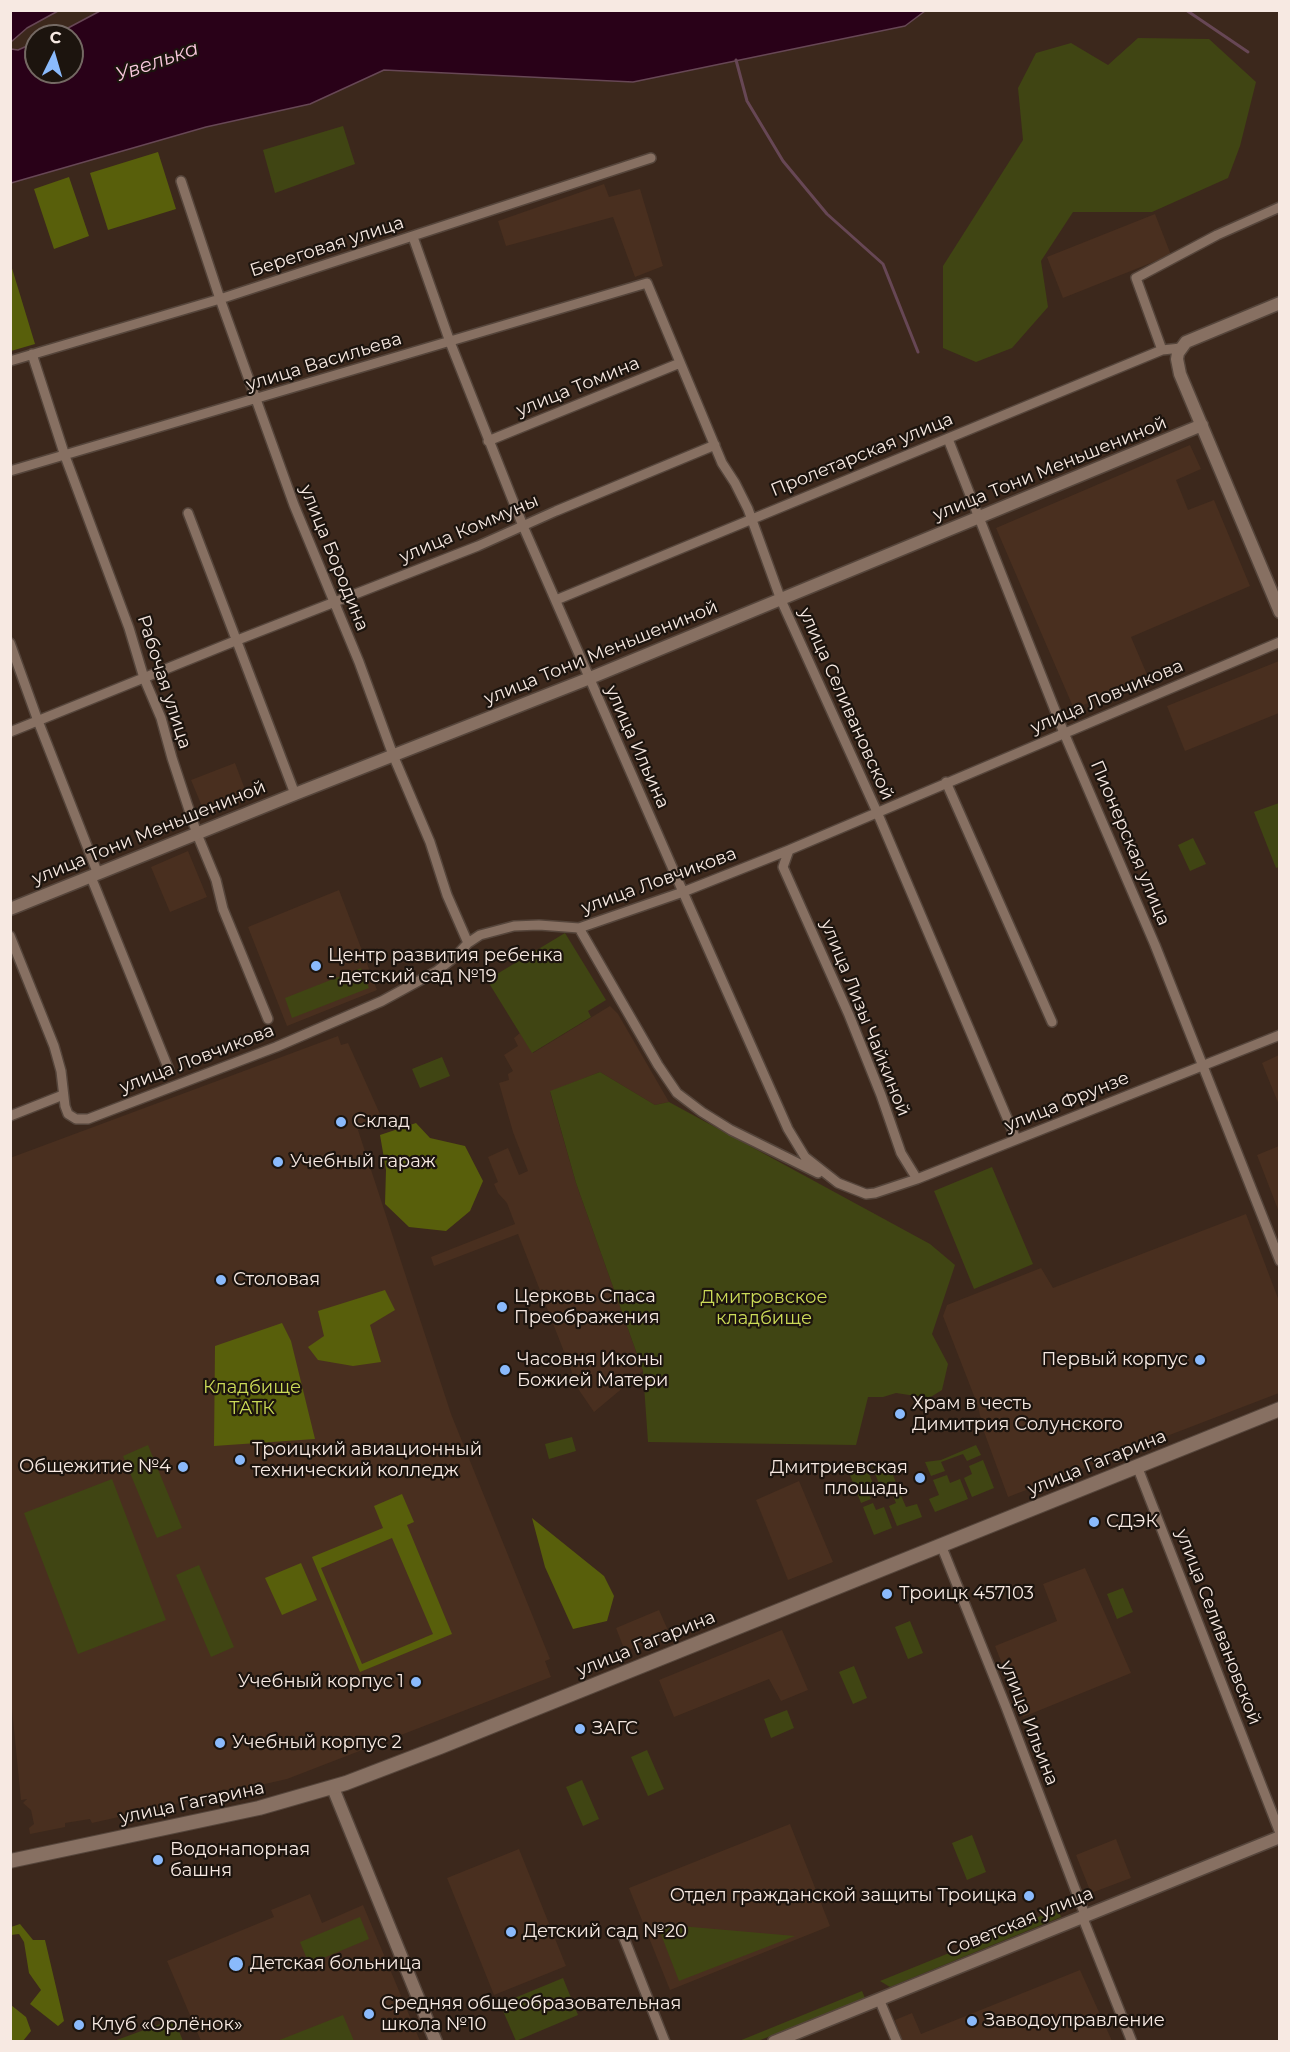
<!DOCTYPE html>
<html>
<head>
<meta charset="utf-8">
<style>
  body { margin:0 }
  #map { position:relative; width:1290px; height:2052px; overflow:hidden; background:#3c281c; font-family:Montserrat,sans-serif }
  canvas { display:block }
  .frame { position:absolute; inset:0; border:12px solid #f7e9e2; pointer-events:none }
  .north { position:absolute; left:24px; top:24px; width:60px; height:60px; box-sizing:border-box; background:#1c140e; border:2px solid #746963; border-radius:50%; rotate:5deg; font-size:16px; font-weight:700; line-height:24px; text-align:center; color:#f7e9e2 }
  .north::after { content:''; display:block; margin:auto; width:21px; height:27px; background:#8abafc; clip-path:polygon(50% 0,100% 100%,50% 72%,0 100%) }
</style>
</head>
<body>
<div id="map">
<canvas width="1290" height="2052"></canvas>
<div class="frame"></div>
<div class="north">С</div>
</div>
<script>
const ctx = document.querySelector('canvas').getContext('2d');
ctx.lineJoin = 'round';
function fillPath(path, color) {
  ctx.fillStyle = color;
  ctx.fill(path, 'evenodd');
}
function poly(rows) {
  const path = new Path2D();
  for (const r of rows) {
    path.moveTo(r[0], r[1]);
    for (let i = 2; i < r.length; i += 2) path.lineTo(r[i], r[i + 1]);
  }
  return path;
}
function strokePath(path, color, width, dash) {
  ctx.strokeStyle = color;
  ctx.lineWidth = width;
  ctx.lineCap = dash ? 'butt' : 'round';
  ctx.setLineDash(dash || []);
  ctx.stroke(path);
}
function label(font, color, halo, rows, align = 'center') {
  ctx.font = font + ' Montserrat,sans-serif';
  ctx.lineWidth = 4.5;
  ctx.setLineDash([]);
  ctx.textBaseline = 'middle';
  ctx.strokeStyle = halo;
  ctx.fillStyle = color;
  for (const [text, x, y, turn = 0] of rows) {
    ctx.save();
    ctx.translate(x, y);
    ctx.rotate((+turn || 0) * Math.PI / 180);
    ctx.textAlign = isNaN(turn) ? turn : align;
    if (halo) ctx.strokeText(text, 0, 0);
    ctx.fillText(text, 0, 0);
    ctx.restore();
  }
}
fillPath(poly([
  [604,184,609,197,640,189,663,266,635,277,613,217,506,246,498,221],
  [1155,214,1171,255,1063,298,1047,257],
  [1190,445,1201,469,1176,480,1188,510,1214,500,1250,586,1131,637,1148,677,1074,709,996,528],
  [1279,661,1279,713,1185,751,1167,706],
  [235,763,249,800,206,816,191,780],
  [188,851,207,897,170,912,151,867],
  [339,890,377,990,287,1026,248,927],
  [610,1006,618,1014,669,1102,655,1105,600,1072,550,1092,576,1183,643,1371,594,1412,579,1390,518,1234,434,1266,431,1257,515,1224,507,1203,498,1193,494,1184,498,1182,488,1157,508,1148,519,1175,528,1171,513,1132,499,1083,509,1080,508,1074,513,1071,504,1055,518,1046,514,1038,520,1033,533,1053],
  [338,1036,341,1045,348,1043,384,1123,358,1130,451,1414,550,1659,545,1661,551,1677,287,1779,92,1823,90,1819,65,1823,65,1827,30,1834,29,1828,34,1824,31,1810,23,1803,27,1799,21,1800,10,1689,10,1158],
  [1279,1055,1279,1105,1262,1063],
  [1279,1146,1279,1212,1257,1155],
  [1246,1214,1279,1301,1279,1393,1008,1497,983,1429,978,1406,943,1316,947,1305,1041,1268,1053,1288],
  [799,1481,833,1562,788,1580,756,1500],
  [1085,1568,1131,1673,1023,1717,995,1646,1057,1621,1043,1584],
  [659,1610,670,1635,625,1651,616,1628],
  [782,1630,808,1690,781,1701,769,1679,674,1717,659,1680],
  [790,1824,830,1926,670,1990,629,1888],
  [1116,1839,1131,1878,1091,1893,1076,1855],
  [519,1849,566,1966,494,1995,447,1878],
  [310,1894,322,1923,363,1905,420,2041,201,2041,167,1961,274,1917,271,1910],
  [1080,1970,1112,2041,902,2041,895,2020,912,2013,921,2034]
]), '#492f1f');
fillPath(poly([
  [1138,38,1209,39,1256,82,1240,146,1228,178,1152,212,1073,212,1041,261,1048,307,1012,348,976,362,943,348,943,266,1023,140,1018,88,1036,53,1071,43,1108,65],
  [343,126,355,164,275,193,263,150],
  [1279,803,1279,867,1276,868,1254,812],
  [1193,838,1206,864,1190,871,1178,845],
  [565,933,606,1000,588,1011,591,1017,532,1053,487,980],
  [361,968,369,988,292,1018,285,998],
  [442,1057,450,1076,420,1088,412,1069],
  [600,1072,655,1105,669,1102,930,1244,955,1265,932,1334,948,1364,942,1390,929,1398,896,1393,883,1397,868,1397,856,1445,648,1442,643,1371,576,1183,550,1091],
  [992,1167,1033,1264,974,1289,934,1191],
  [572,1437,576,1451,549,1459,545,1444],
  [148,1445,182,1528,157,1538,123,1456],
  [976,1445,981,1455,967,1461,963,1454,941,1462,945,1471,931,1476,925,1462,941,1460],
  [983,1460,994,1488,972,1497,964,1478,972,1474,969,1466],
  [853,1464,865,1464,875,1488,868,1491,871,1499,861,1503,848,1470],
  [871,1464,890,1467,898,1488,891,1491,888,1483,880,1486],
  [947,1475,950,1483,960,1479,968,1499,935,1512,929,1499,939,1495,933,1480],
  [112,1479,166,1620,78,1654,24,1513],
  [900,1493,906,1507,917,1504,922,1517,897,1526,889,1506,896,1503,893,1496],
  [873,1503,876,1510,884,1507,892,1528,874,1535,863,1507],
  [199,1565,234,1647,211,1657,176,1575],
  [1123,1588,1133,1612,1117,1619,1107,1594],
  [910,1621,923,1653,908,1659,895,1627],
  [854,1666,867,1698,853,1704,839,1672],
  [787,1710,794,1728,771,1738,764,1719],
  [647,1750,664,1789,648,1796,631,1757],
  [582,1780,599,1819,583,1826,566,1787],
  [972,1835,986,1872,967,1880,952,1843],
  [1058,1909,1061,1917,890,1987,880,1981],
  [360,1917,369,1939,309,1964,300,1942],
  [657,1924,795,1936,679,1981],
  [563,1978,578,2015,516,2041,500,2004],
  [862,1991,865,1998,758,2041,739,2041],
  [343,2015,354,2041,277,2041],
  [174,2019,183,2041,114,2041]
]), '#404513');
fillPath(poly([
  [158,152,176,209,108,230,90,173],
  [69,177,89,236,54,249,34,189],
  [11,265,35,344,11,351,10,351],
  [416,1123,430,1138,465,1146,483,1181,470,1211,446,1231,409,1227,385,1204,386,1170,380,1135],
  [385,1290,395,1310,370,1325,381,1362,353,1366,318,1360,308,1347,324,1336,318,1311],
  [282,1323,291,1341,315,1439,214,1446,215,1346],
  [402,1494,414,1522,407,1525,452,1634,360,1672,312,1557,383,1528,374,1506],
  [392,1538,433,1634,362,1664,321,1568],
  [532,1518,604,1576,614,1596,607,1621,573,1629,545,1567],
  [301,1563,317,1600,282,1615,265,1578],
  [20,1924,33,1940,45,1940,64,2021,58,2026,30,2004,41,1990,29,1973,24,1942,19,1934,11,1935,11,1927],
  [11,2005,26,2017,31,2031,23,2041,11,2041]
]), '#585f0b');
const water = poly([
  [11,10,58,10,58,11,27,28,11,42,11,10],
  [100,11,100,10,925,11,905,26,633,82,384,70,310,104,206,127,11,183,11,49,18,50,36,42,36,72,72,72,72,36,53,36,100,11]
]);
fillPath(water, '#290118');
strokePath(water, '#674755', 1.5);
strokePath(poly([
  [1186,10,1248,52],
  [736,60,747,101,783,161,827,214,883,264,918,352]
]), '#674755', 3);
const minor = poly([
  [181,181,220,299,294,505,359,662,393,755,430,842,447,895,468,943],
  [413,237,450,342,523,526,683,892,788,1129,805,1157,838,1183,866,1194,875,1193,917,1179,1280,1035],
  [1162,350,1136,278,1217,235,1280,207],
  [32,354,65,456,129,628,144,678,161,718,172,758,197,834,216,880,223,909,268,1019],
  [10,361,220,299,651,158],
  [948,439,1064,733,1155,945,1280,1261],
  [488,441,680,363],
  [10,471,647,283,722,463,735,483,748,509,781,600,877,812,1016,1139],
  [188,513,295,794],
  [556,600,1162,350,1181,348],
  [10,643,38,721,98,874],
  [10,732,235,641,478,546,556,511,715,445],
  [946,782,1052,1022],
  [789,850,783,867,849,1015,881,1095,901,1153,917,1179],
  [91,877,169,1070],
  [579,928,658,1065,677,1093,702,1112,731,1130,818,1173],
  [10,936,54,1046,61,1071,65,1106,68,1114,76,1119,88,1119,276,1047,382,1001,437,971,457,955,468,943,480,935,514,926,539,925,579,928,683,892,789,850,1280,642],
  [10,1116,63,1095],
  [1137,1466,1280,1833],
  [941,1545,1006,1707,1085,1915],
  [1082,1916,1132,2042],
  [622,1933,665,2042],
  [879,1999,897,2042]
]);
const tertiary = poly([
  [1280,303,1186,342,1178,353,1177,359,1180,374,1280,612],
  [10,909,295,794,590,678,1202,425],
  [333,1788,436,2042],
  [774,2042,1280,1837]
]);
const secondary = poly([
  [10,1861,259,1808,346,1783,440,1747,1280,1409]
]);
strokePath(minor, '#55453b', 12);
strokePath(tertiary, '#55453b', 15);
strokePath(secondary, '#55453b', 16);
strokePath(minor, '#877062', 9);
strokePath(tertiary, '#877062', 12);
strokePath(secondary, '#877062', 14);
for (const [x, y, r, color] of [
  [316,966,6,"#8abafc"],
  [341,1122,6,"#8abafc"],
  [278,1162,6,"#8abafc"],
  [221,1280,6,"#8abafc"],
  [502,1307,6,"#8abafc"],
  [1200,1360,6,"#8abafc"],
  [505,1370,6,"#8abafc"],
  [900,1414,6,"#8abafc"],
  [240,1460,6,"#8abafc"],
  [183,1467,6,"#8abafc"],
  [920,1478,6,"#8abafc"],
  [1094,1522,6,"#8abafc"],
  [887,1594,6,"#8abafc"],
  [416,1682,6,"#8abafc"],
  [580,1729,6,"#8abafc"],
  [220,1743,6,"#8abafc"],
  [158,1860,6,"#8abafc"],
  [1029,1896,6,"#8abafc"],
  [511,1932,6,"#8abafc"],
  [236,1964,8,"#8abafc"],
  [369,2014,6,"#8abafc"],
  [972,2021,6,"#8abafc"],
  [79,2025,6,"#8abafc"]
]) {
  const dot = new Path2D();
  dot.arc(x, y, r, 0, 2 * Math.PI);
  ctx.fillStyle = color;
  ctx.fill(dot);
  strokePath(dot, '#1c140e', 2);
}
label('18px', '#f7e9e2', '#1c140e', [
  ["Береговая улица",327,247,-18],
  ["улица Васильева",324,362,-17],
  ["улица Томина",578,387,-22],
  ["Пролетарская улица",862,455,-22],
  ["улица Тони Меньшениной",1050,469,-22],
  ["улица Коммуны",469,529,-23],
  ["улица Бородина",334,558,68],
  ["улица Тони Меньшениной",601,653,-22],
  ["Рабочая улица",164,682,72],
  ["улица Ловчикова",1107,697,-23],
  ["улица Селивановской",846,704,66],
  ["улица Ильина",637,747,66],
  ["улица Тони Меньшениной",149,833,-22],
  ["Пионерская улица",1130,843,67],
  ["улица Ловчикова",659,881,-20],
  ["улица Лизы Чайкиной",865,1018,68],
  ["улица Ловчикова",197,1059,-21],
  ["улица Фрунзе",1067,1102,-22],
  ["улица Гагарина",1097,1463,-22],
  ["улица Селивановской",1218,1627,69],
  ["улица Гагарина",646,1644,-22],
  ["улица Ильина",1029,1723,69],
  ["улица Гагарина",192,1803,-12],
  ["Советская улица",1020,1922,-22]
]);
label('18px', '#f7e9e2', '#1c140e', [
  ["Центр развития ребенка",328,956],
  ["- детский сад №19",328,977],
  ["Склад",353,1122],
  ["Учебный гараж",290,1162],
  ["Столовая",233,1280],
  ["Церковь Спаса",514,1297],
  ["Преображения",514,1318],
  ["Часовня Иконы",517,1360],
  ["Божией Матери",517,1381],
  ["Первый корпус",1188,1360,"right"],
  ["Храм в честь",912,1404],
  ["Димитрия Солунского",912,1425],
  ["Троицкий авиационный",252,1450],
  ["технический колледж",252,1471],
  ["Общежитие №4",171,1467,"right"],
  ["Дмитриевская",908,1468,"right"],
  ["площадь",908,1489,"right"],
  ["СДЭК",1106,1522],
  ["Троицк 457103",899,1594],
  ["Учебный корпус 1",404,1682,"right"],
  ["ЗАГС",592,1729],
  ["Учебный корпус 2",232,1743],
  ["Водонапорная",170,1850],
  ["башня",170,1871],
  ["Отдел гражданской защиты Троицка",1017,1896,"right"],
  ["Детский сад №20",523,1932],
  ["Детская больница",250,1964],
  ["Средняя общеобразовательная",381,2004],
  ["школа №10",381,2025],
  ["Заводоуправление",984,2021],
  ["Клуб «Орлёнок»",91,2025]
], 'left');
label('18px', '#ccdb57', '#1c140e', [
  ["Дмитровское",764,1298],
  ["кладбище",764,1319],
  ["Кладбище",252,1388],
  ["ТАТК",252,1409]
]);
label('italic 20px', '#fac9de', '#1c140e', [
  ["Увелька",157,62,-19]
]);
</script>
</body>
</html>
